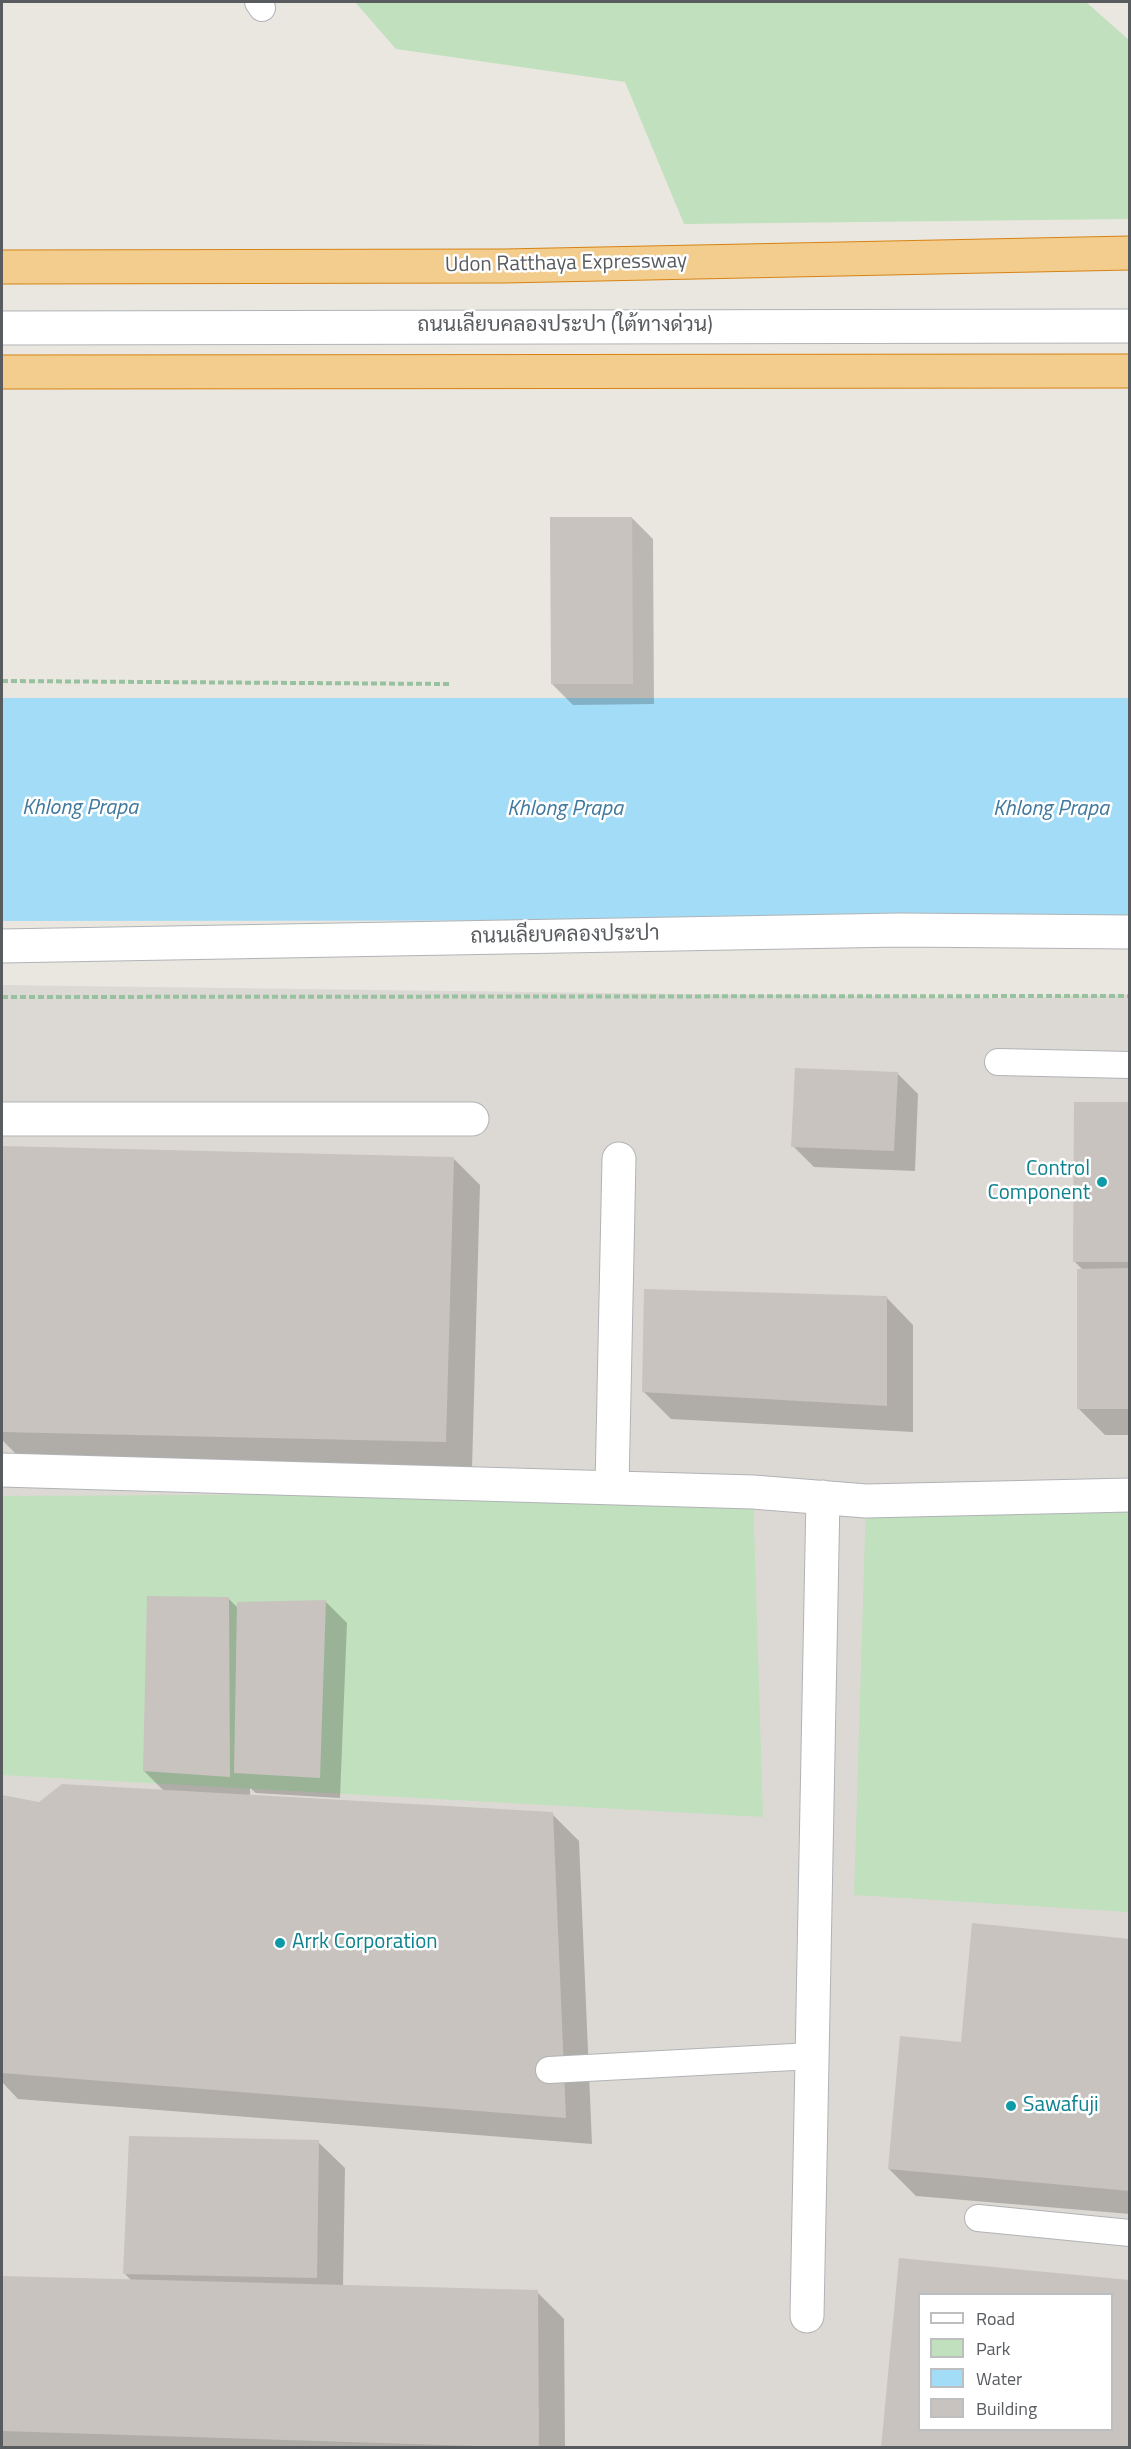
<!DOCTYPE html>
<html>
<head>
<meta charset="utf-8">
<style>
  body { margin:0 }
  #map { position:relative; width:1131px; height:2449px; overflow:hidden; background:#eae7e0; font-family:"Titillium Web",sans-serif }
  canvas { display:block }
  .frame { position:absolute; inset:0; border:3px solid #585c5f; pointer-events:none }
  .legend { position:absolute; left:918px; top:2293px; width:195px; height:138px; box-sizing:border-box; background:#fff; border:2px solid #bcbebf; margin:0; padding:8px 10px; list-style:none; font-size:18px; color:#585c5f }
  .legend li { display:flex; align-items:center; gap:12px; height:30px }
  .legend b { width:30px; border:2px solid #bcbebf }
</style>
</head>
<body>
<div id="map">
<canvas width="1131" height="2449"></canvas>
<div class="frame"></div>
<ul class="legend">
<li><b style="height:8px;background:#fff"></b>Road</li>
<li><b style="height:16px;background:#c1e0bd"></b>Park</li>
<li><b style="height:16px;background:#a3dcf7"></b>Water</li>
<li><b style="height:16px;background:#c8c3be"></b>Building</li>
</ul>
</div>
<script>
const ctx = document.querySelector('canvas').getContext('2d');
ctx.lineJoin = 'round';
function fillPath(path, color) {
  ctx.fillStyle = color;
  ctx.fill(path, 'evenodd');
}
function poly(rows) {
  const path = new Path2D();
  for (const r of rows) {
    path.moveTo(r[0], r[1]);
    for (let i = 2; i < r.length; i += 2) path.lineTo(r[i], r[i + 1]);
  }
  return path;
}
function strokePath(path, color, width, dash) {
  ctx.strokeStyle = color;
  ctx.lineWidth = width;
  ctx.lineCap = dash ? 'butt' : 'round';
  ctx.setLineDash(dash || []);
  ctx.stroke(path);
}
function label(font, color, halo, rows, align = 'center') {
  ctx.font = font + ' "Titillium Web",Sarabun,sans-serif';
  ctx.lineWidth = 5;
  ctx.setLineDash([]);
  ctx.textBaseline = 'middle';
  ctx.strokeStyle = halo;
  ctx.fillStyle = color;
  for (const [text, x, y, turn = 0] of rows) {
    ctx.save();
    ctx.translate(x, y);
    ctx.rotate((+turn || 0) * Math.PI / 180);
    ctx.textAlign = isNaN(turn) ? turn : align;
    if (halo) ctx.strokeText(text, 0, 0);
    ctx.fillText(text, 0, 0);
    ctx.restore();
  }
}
fillPath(poly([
  [2,985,986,998,1129,995,1129,2447,2,2448],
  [920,2294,1112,2294,1112,2430,920,2430]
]), '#dcd9d4');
fillPath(poly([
  [355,2,1086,2,1129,40,1129,219,684,224,625,82,396,49],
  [753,1492,763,1817,2,1775,2,1496],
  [1129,1495,1129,1912,854,1895,866,1501]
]), '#c1e0bd');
fillPath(poly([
  [2,698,1129,698,1129,920,2,921]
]), '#a3dcf7');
fillPath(poly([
  [632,518,653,539,654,704,573,705,552,684],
  [897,1073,918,1094,915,1171,814,1167,793,1146],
  [1130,1104,1130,1435,1105,1435,1079,1409,1083,1270,1075,1262],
  [2,1147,453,1158,480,1185,472,1468,19,1457,2,1440],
  [887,1298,913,1325,913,1432,671,1419,644,1392],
  [229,1599,238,1608,326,1602,347,1623,340,1798,256,1793,250,1788,250,1796,552,1814,579,1841,592,2144,18,2099,2,2082,2,1796,39,1804,165,1792,144,1771],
  [1130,1941,1130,2214,916,2196,889,2169],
  [318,2142,345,2168,343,2287,537,2292,564,2319,565,2448,2,2448,2,2277,132,2281,125,2274],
  [900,2260,1130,2282,1130,2448,882,2448],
  [920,2294,1112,2294,1112,2430,920,2430]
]), '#0003');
fillPath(poly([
  [550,517,632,517,633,684,551,684],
  [795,1068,898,1072,894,1151,791,1147],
  [1074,1102,1130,1102,1130,1262,1073,1262],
  [2,1146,454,1157,446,1442,2,1432],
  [1130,1268,1130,1409,1077,1409,1077,1269],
  [644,1289,887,1296,887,1406,642,1392],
  [147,1596,229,1597,230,1777,143,1771],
  [326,1600,320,1778,234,1773,237,1602],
  [62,1784,553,1812,566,2118,2,2073,2,1795,39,1802],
  [972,1923,1130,1939,1130,2191,888,2169,900,2036,961,2042],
  [129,2136,319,2140,317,2278,123,2274],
  [899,2258,1130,2280,1130,2448,881,2448],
  [920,2294,1112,2294,1112,2430,920,2430],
  [2,2276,538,2290,539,2448,2,2431]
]), '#c8c3be');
const service = poly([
  [258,2,262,8],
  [998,1062,1130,1065],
  [549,2070,812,2056],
  [978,2218,1130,2233]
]);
const minor = poly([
  [2,1119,472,1119],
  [2,1470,753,1492,866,1501,1130,1495],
  [612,1487,619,1159],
  [807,2316,823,1497]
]);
const tertiary = poly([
  [2,328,1130,326],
  [2,946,900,930,1130,932]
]);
const motorway = poly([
  [2,267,504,266,1130,253],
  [2,372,1130,371]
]);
strokePath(service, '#b0b3b6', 28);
strokePath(minor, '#b0b3b6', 35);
strokePath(tertiary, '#b0b3b6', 35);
strokePath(motorway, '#d78313', 35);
strokePath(poly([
  [2,681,450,684],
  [2,997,1130,996]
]), '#98c19f', 4, [6, 3]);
strokePath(service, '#fff', 26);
strokePath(minor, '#fff', 33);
strokePath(tertiary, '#fff', 33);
strokePath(motorway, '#f3cd8e', 33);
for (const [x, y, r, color] of [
  [1102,1182,6,"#0f9aa8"],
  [280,1943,6,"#0f9aa8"],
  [1011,2106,6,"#0f9aa8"]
]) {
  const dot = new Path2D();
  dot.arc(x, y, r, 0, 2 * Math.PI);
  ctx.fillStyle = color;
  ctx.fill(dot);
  strokePath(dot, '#fff', 2);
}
label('21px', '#585c5f', '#fff', [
  ["Udon Ratthaya Expressway",566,264,-1],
  ["ถนนเลียบคลองประปา (ใต้ทางด่วน)",565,326],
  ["ถนนเลียบคลองประปา",565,936,-1]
]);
label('21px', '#0d838f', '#fff', [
  ["Control",1090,1170,"right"],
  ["Component",1090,1194,"right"],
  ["Arrk Corporation",292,1943],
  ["Sawafuji",1023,2106]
], 'left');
label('italic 22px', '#41799e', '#fff', [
  ["Khlong Prapa",80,809],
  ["Khlong Prapa",565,810],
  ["Khlong Prapa",1051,810]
]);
</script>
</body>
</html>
